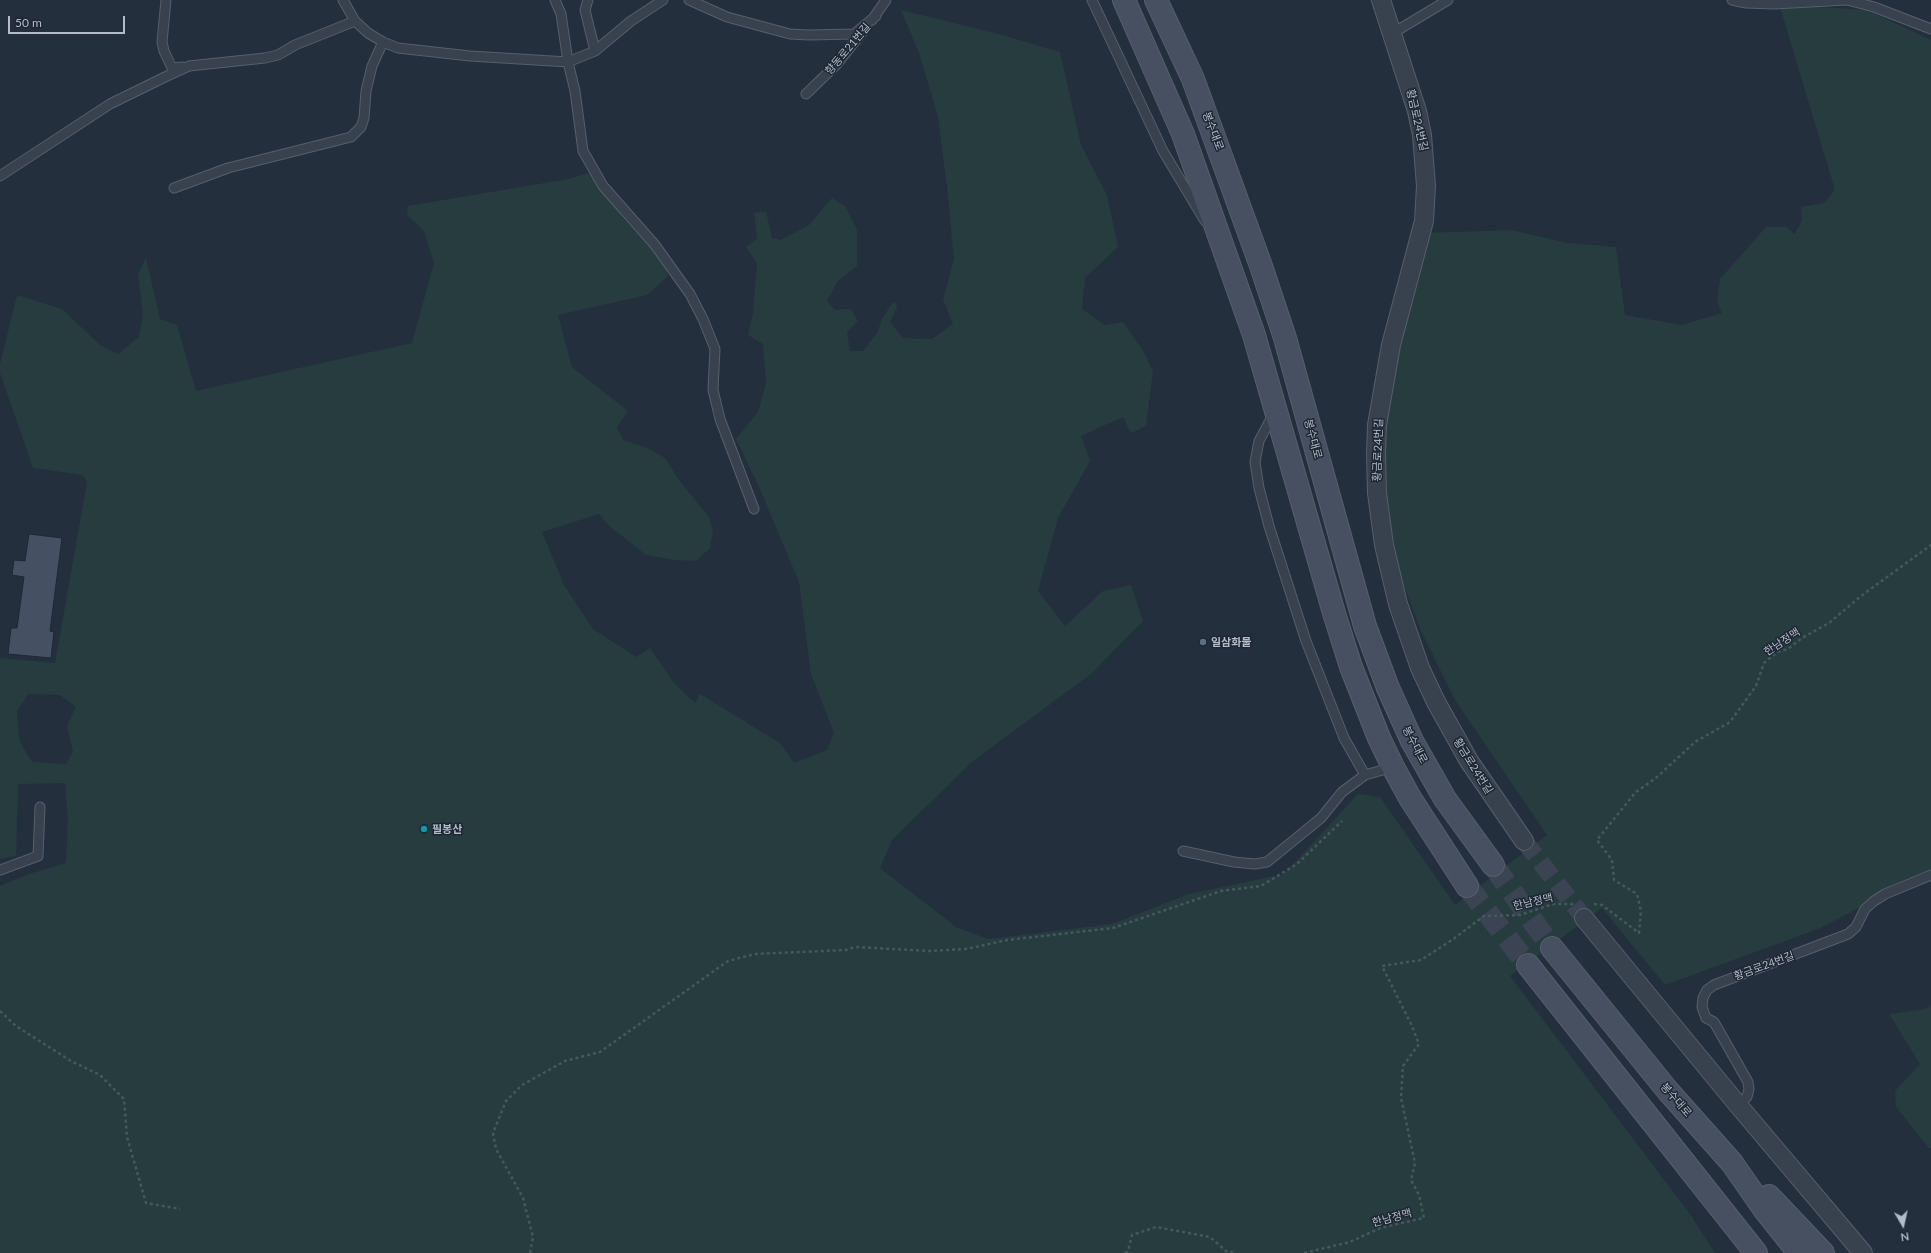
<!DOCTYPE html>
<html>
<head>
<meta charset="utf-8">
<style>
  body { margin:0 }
  #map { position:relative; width:1931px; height:1253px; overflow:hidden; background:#242f3e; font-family:Lato,sans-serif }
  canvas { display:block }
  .north { position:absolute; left:1883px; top:1205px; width:40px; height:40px; -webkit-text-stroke:3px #1d2633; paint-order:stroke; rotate:171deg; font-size:11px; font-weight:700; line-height:16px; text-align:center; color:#b4bcc9 }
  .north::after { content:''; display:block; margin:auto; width:14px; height:18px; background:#b4bcc9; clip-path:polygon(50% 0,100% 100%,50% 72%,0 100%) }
  .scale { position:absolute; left:8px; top:16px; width:117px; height:18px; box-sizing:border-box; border:2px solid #b4bcc9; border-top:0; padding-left:5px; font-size:12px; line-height:14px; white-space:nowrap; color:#b4bcc9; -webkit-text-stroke:3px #1d2633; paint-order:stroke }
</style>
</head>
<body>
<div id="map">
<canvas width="1931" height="1253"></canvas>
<div class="north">N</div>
<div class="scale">50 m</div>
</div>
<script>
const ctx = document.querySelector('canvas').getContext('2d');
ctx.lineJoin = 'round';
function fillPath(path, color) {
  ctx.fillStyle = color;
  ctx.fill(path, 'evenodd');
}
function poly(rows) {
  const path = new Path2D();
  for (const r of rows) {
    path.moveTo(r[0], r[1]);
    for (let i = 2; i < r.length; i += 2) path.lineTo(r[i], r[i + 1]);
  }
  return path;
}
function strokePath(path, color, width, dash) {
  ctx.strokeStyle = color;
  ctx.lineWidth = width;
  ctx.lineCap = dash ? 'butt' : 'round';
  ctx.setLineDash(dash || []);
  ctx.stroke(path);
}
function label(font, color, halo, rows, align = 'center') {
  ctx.font = font + ' Lato,"Noto Sans KR",sans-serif';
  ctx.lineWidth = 3;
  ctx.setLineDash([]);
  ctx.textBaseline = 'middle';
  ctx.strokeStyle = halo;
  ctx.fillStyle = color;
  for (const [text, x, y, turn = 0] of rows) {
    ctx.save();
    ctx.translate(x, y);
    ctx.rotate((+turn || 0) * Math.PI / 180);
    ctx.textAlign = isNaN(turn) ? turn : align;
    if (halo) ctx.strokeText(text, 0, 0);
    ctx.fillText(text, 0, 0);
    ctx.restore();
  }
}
fillPath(poly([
  [1780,7,1818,7,1867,10,1931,40,1931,871,1818,929,1665,985,1602,908,1510,976,1690,1214,1715,1253,0,1253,0,886,29,874,66,863,68,820,65,783,18,784,16,856,0,859,0,658,55,663,87,482,83,475,33,468,0,373,0,364,17,295,62,309,100,345,118,354,139,337,143,314,138,274,146,258,160,319,177,325,196,391,412,343,434,263,424,231,407,215,408,206,568,179,588,173,600,177,622,217,665,264,668,276,647,295,558,315,572,367,628,411,617,427,623,440,647,448,665,458,679,480,709,517,713,531,710,548,696,561,675,560,646,555,608,525,599,514,542,532,564,585,593,629,636,657,650,648,674,683,695,703,700,694,780,743,794,763,827,750,834,733,811,674,799,582,759,487,736,439,758,412,766,383,763,344,748,335,753,313,757,263,746,247,757,239,754,213,766,211,772,238,781,240,809,225,832,198,845,206,857,230,857,266,838,281,827,301,835,310,851,309,858,321,847,332,850,351,863,351,877,333,882,319,892,303,895,303,897,307,890,322,903,338,932,339,953,324,943,300,954,259,947,187,938,117,919,53,901,10,999,34,1060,52,1081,145,1107,195,1118,247,1085,278,1082,309,1105,325,1123,322,1144,352,1153,371,1146,426,1131,433,1123,417,1081,436,1090,461,1058,518,1038,591,1065,626,1103,591,1131,585,1143,621,1091,674,973,761,892,840,880,868,956,927,988,939,1112,924,1189,894,1284,874,1358,794,1380,797,1455,905,1547,835,1455,700,1421,631,1401,578,1387,508,1385,432,1395,363,1424,233,1511,230,1567,243,1616,247,1625,315,1682,325,1722,313,1717,302,1720,279,1766,227,1786,227,1795,234,1802,220,1801,207,1824,203,1835,190],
  [28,694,60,695,76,707,67,726,73,752,66,764,32,762,19,740,17,711],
  [1931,1004,1931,1148,1929,1148,1896,1107,1895,1091,1920,1064,1889,1014,1926,1009]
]), '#263c3f');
const building = poly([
  [29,534,62,538,50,631,54,632,51,658,8,654,11,628,17,628,24,577,12,575,14,560,25,561,29,534]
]);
fillPath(building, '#455162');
strokePath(building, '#1f2835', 1);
strokePath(poly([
  [1524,841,1584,918]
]), '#3a4453', 18, [18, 9]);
strokePath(poly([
  [1493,865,1552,948],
  [1467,886,1528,965]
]), '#3a4453', 22, [22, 11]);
const lane = poly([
  [166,0,162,42,164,51,172,68,182,67],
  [343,0,355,21,368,33,383,42,398,48,470,56,568,62,595,51,631,21,663,0],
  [555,0,561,14,568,62,575,91,583,151,603,186,655,245,690,294,703,319,715,349,713,390,720,419,754,509],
  [588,0,585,10,595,51],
  [689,0,727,17,790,34,809,35,854,34,876,16],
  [1092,0,1163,151,1205,221],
  [1732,0,1746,3,1774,4,1847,0,1874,7,1931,29],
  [872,20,886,0],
  [1393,33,1448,0],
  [806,94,836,65,864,30],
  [0,176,110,104,165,77,189,66,265,58,278,55,295,45,355,21],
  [174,188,228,168,351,137,361,127,364,118,366,91,372,66,383,42],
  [1274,413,1259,441,1255,462,1259,488,1269,526,1306,641,1344,738,1365,775,1393,767],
  [1183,851,1234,862,1255,864,1267,862,1321,818,1342,792,1365,775],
  [0,870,38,856,40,807],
  [1738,1105,1747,1097,1749,1089,1748,1082,1714,1022,1706,1018,1702,1007,1703,998,1707,990,1714,985,1848,934,1856,927,1865,909,1874,901,1885,894,1931,875]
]);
const street = poly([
  [1381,0,1417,111,1422,135,1426,186,1424,221,1391,345,1377,425,1376,454,1377,493,1384,545,1398,604,1420,668,1436,702,1469,761,1524,841],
  [1584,918,1738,1105,1863,1253]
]);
const secondary = poly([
  [1124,0,1183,134,1254,335,1334,613,1351,667,1379,738,1393,767,1410,798,1467,886],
  [1156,0,1193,79,1261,266,1285,338,1365,626,1388,688,1412,741,1445,799,1493,865],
  [1552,948,1668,1091,1732,1163,1764,1209,1799,1253],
  [1528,965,1756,1253],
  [1769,1196,1823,1253]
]);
strokePath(lane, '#565f6c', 11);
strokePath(street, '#565f6c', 20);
strokePath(secondary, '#565f6c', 24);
strokePath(poly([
  [1594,904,1602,905,1639,933,1641,911,1637,894,1614,880,1612,860,1597,840,1635,793,1657,777,1695,742,1730,722,1756,686,1764,663,1777,652,1788,649,1802,638,1829,623,1861,596,1931,545],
  [0,1011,16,1026,71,1061,100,1075,124,1099,127,1137,146,1203,180,1209],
  [530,1253,533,1237,523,1198,496,1149,493,1133,506,1101,522,1085,565,1061,600,1052,728,961,755,954,846,950,855,947,930,951,966,949,1007,940,1113,928,1221,891,1261,886,1297,864,1342,821],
  [1125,1253,1128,1251,1132,1235,1156,1227,1210,1237,1226,1251,1235,1253],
  [1304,1253,1350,1242,1380,1228,1424,1218,1419,1195,1411,1180,1415,1163,1401,1098,1403,1066,1419,1044,1412,1026,1382,966,1421,960,1452,940,1484,916,1520,915,1553,904,1575,904]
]), '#44595c', 2.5, [3, 3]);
strokePath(lane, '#38414e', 9);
strokePath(street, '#38414e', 18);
strokePath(secondary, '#465061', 22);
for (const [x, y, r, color] of [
  [1203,642,4,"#5c6f8a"],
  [424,829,4,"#0f9aa8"]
]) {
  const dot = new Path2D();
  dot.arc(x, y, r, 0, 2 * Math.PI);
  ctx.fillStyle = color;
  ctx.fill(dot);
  strokePath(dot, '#1d2633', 1.5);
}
label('11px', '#b4bcc9', '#1d2633', [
  ["향동로21번길",848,49,-50],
  ["황금로24번길",1417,120,77],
  ["봉수대로",1213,131,69],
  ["봉수대로",1313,439,75],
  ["황금로24번길",1378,450,-88],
  ["한남정맥",1782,642,-33],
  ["봉수대로",1415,745,62],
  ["황금로24번길",1473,766,58],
  ["한남정맥",1533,902,-13],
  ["황금로24번길",1764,966,-20],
  ["봉수대로",1676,1100,49],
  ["한남정맥",1392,1218,-15]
]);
label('bold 11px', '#b4bcc9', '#1d2633', [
  ["일삼화물",1211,642],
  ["필봉산",432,829]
], 'left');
</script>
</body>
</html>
